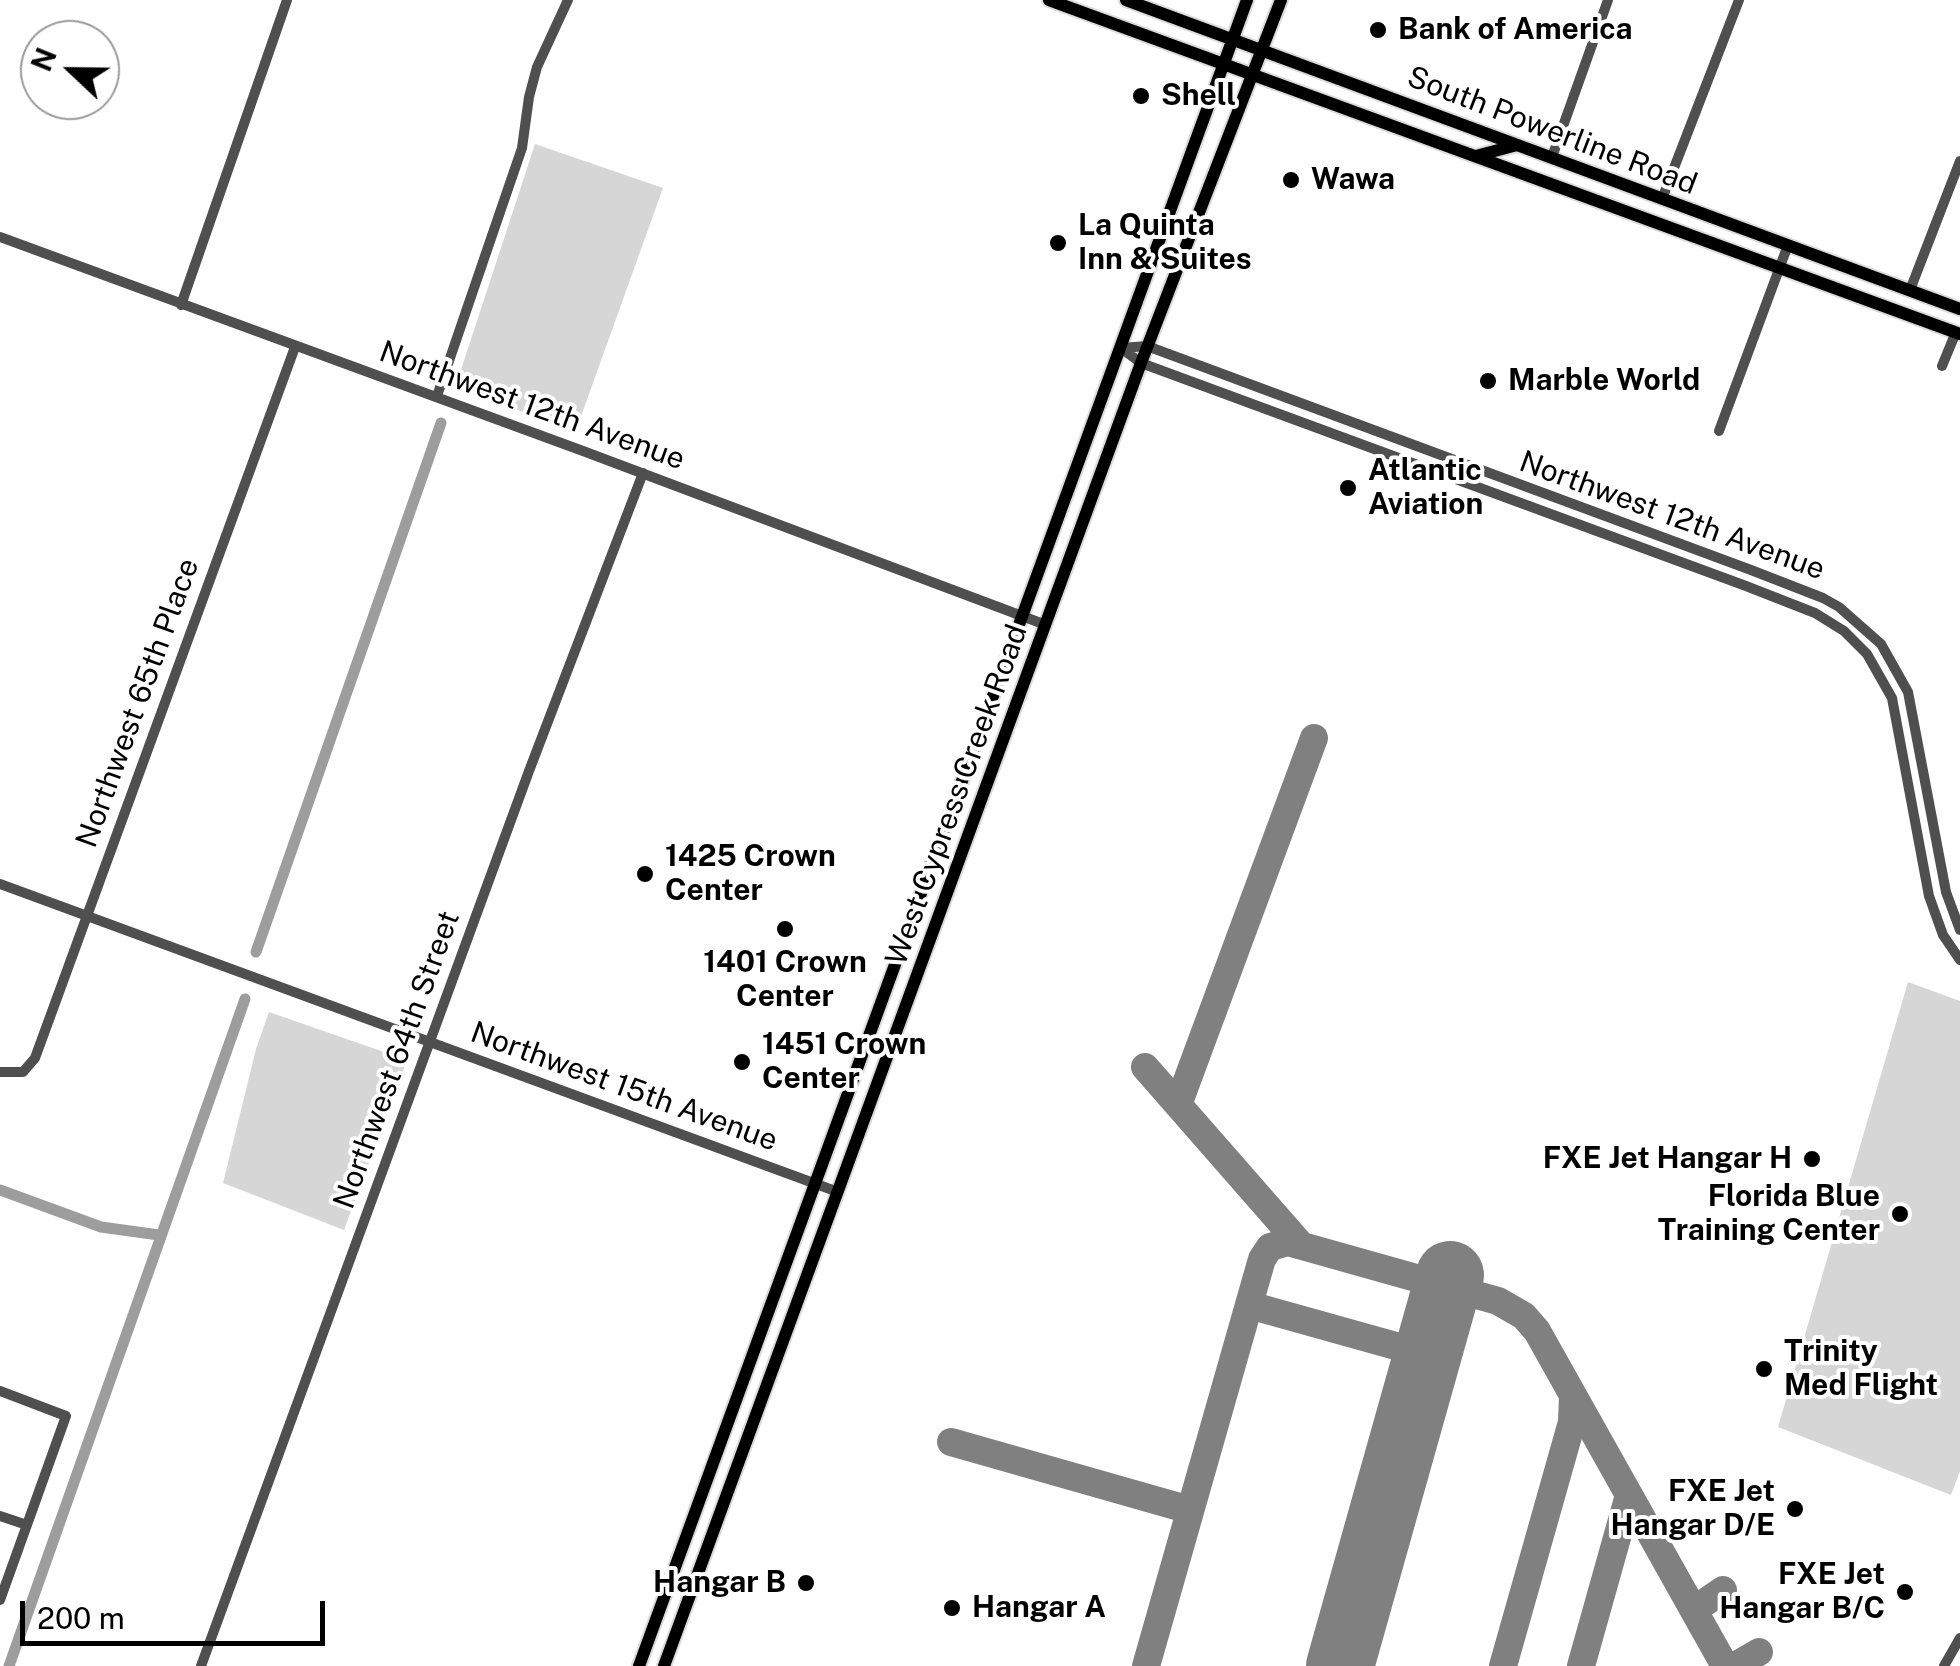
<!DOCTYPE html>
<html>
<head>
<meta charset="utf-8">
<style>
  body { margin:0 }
  #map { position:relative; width:1960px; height:1666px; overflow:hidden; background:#fff; font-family:"Public Sans",sans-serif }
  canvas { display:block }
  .north { position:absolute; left:20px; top:20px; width:100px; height:100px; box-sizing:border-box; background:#fff; border:2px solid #999; border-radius:50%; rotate:292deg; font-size:28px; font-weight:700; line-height:40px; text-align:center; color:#000 }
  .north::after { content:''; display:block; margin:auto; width:35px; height:45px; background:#000; clip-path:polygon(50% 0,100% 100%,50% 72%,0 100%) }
  .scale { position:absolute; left:20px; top:1601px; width:305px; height:45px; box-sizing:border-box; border:5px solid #000; border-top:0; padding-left:12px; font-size:30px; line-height:35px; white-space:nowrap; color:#000; -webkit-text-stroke:8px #fff; paint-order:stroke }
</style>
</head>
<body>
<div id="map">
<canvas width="1960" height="1666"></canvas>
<div class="north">N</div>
<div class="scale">200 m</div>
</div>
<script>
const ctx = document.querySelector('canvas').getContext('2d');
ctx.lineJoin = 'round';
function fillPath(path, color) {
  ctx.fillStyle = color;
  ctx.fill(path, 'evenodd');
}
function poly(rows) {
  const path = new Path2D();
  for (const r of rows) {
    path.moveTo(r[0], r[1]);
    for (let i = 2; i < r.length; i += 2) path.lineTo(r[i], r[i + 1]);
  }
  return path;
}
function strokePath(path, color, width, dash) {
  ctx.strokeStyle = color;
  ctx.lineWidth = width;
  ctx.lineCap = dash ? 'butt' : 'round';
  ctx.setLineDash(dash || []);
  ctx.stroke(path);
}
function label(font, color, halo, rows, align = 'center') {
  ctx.font = font + ' "Public Sans",sans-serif';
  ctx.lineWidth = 8;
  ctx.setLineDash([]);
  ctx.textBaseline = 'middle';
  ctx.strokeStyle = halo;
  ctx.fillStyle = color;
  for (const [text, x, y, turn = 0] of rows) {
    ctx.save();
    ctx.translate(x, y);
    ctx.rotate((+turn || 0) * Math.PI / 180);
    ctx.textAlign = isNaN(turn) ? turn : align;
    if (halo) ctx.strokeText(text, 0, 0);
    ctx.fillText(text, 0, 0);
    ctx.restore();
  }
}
fillPath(poly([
  [535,144,663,188,575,433,456,385],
  [1908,982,1960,1001,1960,1471,1951,1495,1778,1427],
  [269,1012,407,1060,344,1230,223,1183,256,1049]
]), '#d6d6d6');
strokePath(poly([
  [256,952,441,423],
  [0,1190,101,1227,159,1235],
  [9,1666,245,999]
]), '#9d9d9d', 11);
strokePath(poly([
  [1145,1067,1299,1243],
  [1178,1105,1314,738],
  [1249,1305,1428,1355],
  [951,1442,1190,1510],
  [1694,1610,1723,1590],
  [1146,1666,1262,1259,1270,1247,1288,1242,1498,1301,1524,1316,1537,1331,1725,1666],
  [1503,1666,1572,1422,1573,1396],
  [1581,1666,1629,1495],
  [1735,1666,1759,1652]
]), '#808080', 28);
strokePath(poly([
  [1340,1666,1450,1275]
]), '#808080', 68);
const major = poly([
  [1049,0,1960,334],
  [1126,0,1960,309],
  [1476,156,1517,145],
  [639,1666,1247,0],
  [664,1666,1141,363,1281,0]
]);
strokePath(major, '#dbdbdb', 16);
strokePath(poly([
  [1552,157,1608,0],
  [1662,199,1739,0],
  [0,237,583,451,1046,625],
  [1910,290,1960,161],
  [181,305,287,0],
  [1121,348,1141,363,1746,586,1815,613,1844,631,1867,654,1892,698,1929,896,1943,935,1960,960],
  [1122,348,1147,346,1751,570,1823,598,1839,607,1881,644,1908,692,1946,892,1960,930],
  [1942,366,1956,332],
  [437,396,522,148,529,97,537,67,568,0],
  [1719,431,1788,245],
  [0,884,838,1192],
  [0,1072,23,1072,35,1058,295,347],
  [0,1391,66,1416,0,1600],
  [0,1516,27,1525],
  [201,1666,529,771,643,473],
  [1944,1666,1960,1638]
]), '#4f4f4f', 10);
strokePath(major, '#000', 12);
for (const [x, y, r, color] of [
  [1378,30,10,"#000"],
  [1141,96,10,"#000"],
  [1291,180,10,"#000"],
  [1058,243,10,"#000"],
  [1488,381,10,"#000"],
  [1348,488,10,"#000"],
  [645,874,10,"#000"],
  [785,929,10,"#000"],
  [742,1062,10,"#000"],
  [1812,1159,10,"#000"],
  [1900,1214,10,"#000"],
  [1764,1369,10,"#000"],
  [1795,1509,10,"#000"],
  [806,1583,10,"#000"],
  [1905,1592,10,"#000"],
  [952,1608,10,"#000"]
]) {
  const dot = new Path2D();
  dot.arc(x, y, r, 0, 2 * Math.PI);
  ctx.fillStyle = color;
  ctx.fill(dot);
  strokePath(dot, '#fff', 4);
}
label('bold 30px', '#000', '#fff', [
  ["Bank of America",1398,30],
  ["Shell",1161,96],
  ["Wawa",1311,180],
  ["La Quinta",1078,226],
  ["Inn & Suites",1078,260],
  ["Marble World",1508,381],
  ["Atlantic",1368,471],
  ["Aviation",1368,505],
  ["1425 Crown",665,857],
  ["Center",665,891],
  ["1401 Crown",785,963,"center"],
  ["Center",785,997,"center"],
  ["1451 Crown",762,1045],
  ["Center",762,1079],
  ["FXE Jet Hangar H",1792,1159,"right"],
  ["Florida Blue",1880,1197,"right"],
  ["Training Center",1880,1231,"right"],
  ["Trinity",1784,1352],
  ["Med Flight",1784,1386],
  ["FXE Jet",1775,1492,"right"],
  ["Hangar D/E",1775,1526,"right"],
  ["FXE Jet",1885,1575,"right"],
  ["Hangar B/C",1885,1609,"right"],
  ["Hangar B",786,1583,"right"],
  ["Hangar A",972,1608]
], 'left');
label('30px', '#000', '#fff', [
  ["South Powerline Road",1552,131,21],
  ["Northwest 12th Avenue",532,406,20],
  ["Northwest 12th Avenue",1672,516,20],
  ["Northwest 65th Place",138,703,-70],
  ["West Cypress Creek Road",957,795,-70],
  ["Northwest 64th Street",397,1060,-70],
  ["Northwest 15th Avenue",624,1087,20]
]);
</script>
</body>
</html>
